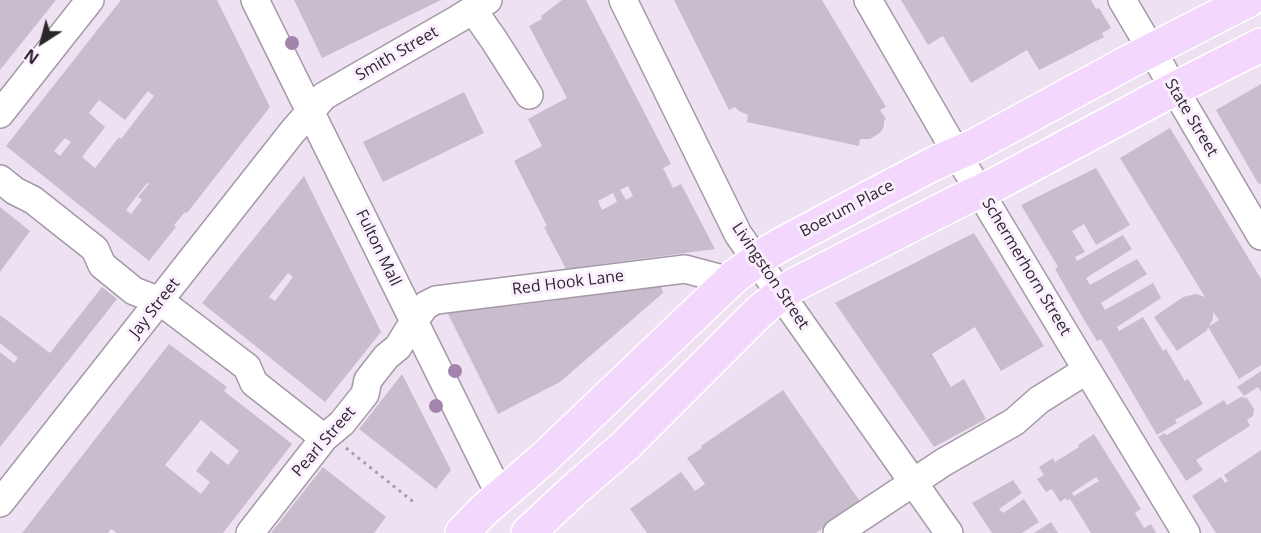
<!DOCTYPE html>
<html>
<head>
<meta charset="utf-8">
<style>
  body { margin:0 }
  #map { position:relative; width:1261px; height:533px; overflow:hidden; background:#eee2f2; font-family:"Open Sans",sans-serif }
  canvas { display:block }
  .north { position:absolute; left:12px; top:12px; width:60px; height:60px; -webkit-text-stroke:4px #fbefff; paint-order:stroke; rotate:216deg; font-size:16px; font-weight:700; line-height:24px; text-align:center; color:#2c272d }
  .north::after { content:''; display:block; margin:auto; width:21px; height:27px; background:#2c272d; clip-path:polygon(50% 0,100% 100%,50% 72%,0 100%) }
</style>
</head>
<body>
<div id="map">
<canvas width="1261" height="533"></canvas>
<div class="north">N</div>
</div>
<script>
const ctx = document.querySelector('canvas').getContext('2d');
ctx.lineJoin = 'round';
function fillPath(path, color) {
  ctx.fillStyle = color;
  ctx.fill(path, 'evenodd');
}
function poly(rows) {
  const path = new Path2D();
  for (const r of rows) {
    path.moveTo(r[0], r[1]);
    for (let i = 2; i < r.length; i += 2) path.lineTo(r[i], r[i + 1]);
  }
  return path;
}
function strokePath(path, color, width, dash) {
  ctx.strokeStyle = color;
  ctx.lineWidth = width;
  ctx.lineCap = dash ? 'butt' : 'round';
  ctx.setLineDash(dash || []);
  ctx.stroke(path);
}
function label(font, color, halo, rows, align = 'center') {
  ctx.font = font + ' "Open Sans",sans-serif';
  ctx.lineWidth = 6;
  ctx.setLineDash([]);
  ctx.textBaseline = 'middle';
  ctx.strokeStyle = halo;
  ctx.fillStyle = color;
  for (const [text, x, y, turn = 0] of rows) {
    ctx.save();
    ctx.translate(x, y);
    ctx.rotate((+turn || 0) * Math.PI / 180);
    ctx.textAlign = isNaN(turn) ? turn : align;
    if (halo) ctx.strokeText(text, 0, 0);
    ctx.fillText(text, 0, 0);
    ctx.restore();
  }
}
fillPath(poly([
  [0,0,56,0,0,70],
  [121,0,217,0,270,107,187,213,185,212,174,225,176,227,149,261,6,146],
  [148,91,154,96,121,139,119,137,95,168,82,157,105,127,89,113,99,100,125,120],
  [65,138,71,142,60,156,54,151],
  [147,183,149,184,138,197,142,200,131,214,126,210],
  [294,0,441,0,322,58],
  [562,0,586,0,671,164,663,168,673,188,681,184,715,249,566,269,544,227,547,226,514,161,542,146,528,119,567,98,529,26,542,19,541,16],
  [628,186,633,196,626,200,620,190],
  [613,193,617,202,602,210,598,201],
  [674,0,822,0,886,107,880,110,886,119,884,120,884,126,881,132,870,139,860,139,859,146,747,122,748,115,739,111,735,107,729,110],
  [901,0,1091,0,1096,9,1099,8,1111,28,1102,33,1104,37,1039,70,1027,50,971,83,943,36,928,45],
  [1261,84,1261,184,1258,183,1255,178,1216,110],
  [464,92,484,133,383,182,363,142],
  [1170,128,1261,279,1261,365,1239,379,1208,327,1219,320,1213,312,1213,319,1206,331,1177,351,1154,317,1183,297,1196,294,1205,297,1120,158],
  [1096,168,1130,225,1096,245,1084,224,1072,231,1085,252,1075,257,1077,261,1123,235,1132,249,1086,278,1090,285,1137,259,1147,274,1101,303,1105,310,1153,283,1161,298,1117,327,1119,331,1143,317,1163,351,1166,349,1185,381,1188,379,1203,404,1175,420,1177,423,1157,435,1101,339,1097,341,1083,318,1055,269,1058,267,1021,205],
  [304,176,381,332,325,402,202,303],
  [288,273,293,277,275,301,269,297],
  [0,207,30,231,0,272],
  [974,233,1044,346,1001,371,975,327,932,354,951,387,964,379,986,419,934,447,835,303],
  [661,286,663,293,560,382,498,414,447,312,519,305],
  [102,287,117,299,0,447,0,352,14,363,18,358,0,343,0,315,50,353],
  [169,344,227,387,224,391,292,444,223,533,117,533,111,529,108,533,22,533],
  [201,420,239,451,228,465,211,451,196,471,210,482,201,494,165,465],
  [1261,371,1261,392,1258,387,1244,396,1237,387],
  [402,374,451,470,436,489,359,429],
  [783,390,861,503,816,533,647,533,630,509,681,472,695,491,705,484,687,458,702,448,701,446],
  [1241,397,1247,398,1254,409,1253,416,1247,420,1250,426,1196,460,1203,470,1186,481,1158,437,1164,433,1167,435,1224,400,1227,405],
  [1094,434,1141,509,1135,513,1144,528,1151,524,1156,533,1091,533,1070,499,1067,501,1066,498,1060,502,1052,489,1046,492,1037,479,1044,475,1039,467,1053,458,1055,462,1079,447,1078,445],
  [1096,477,1099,481,1074,496,1072,493],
  [1261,450,1261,533,1216,533,1192,496,1221,477,1225,483,1228,481,1224,475],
  [323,467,386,517,374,533,271,533],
  [1013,480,1022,493,999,509,1003,513,1024,499,1039,522,1022,533,992,533,972,503],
  [1051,522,1058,533,1034,533]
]), '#c8bdcc');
const minor = poly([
  [255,0,501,497],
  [623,0,738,234,949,533],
  [868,0,957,154,1087,370,1186,533],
  [1122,0,1261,236],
  [473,10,494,40,529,95],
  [0,114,90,0],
  [0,179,15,191,33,200,95,249,102,265,134,291,160,301,247,367,254,383,324,438],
  [0,503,293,131,324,96,458,19,488,0],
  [250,533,324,438,342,423,365,394,368,380,386,357,398,347,414,321,426,305,436,300,685,269,730,281],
  [837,533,944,462,1014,422,1039,400,1087,370]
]);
const major = poly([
  [462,533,484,510,542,460,735,276,770,251,784,243,872,196,935,163,974,146,1134,59,1249,0],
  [528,533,574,490,626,445,760,311,772,301,794,285,959,201,996,184,1174,89,1261,45]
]);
strokePath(minor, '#a499a8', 30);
strokePath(major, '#fff', 36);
strokePath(poly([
  [346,448,416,504]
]), '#a79eaa', 3, [3, 4.5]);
strokePath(minor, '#fff', 27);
strokePath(major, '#f4d7fd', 33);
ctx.fillStyle = '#a384ad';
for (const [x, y] of [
  [292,43],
  [455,371],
  [436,406]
]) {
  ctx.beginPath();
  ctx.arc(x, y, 7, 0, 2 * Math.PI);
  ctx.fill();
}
label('16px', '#2c272d', '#fbefff', [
  ["Smith Street",397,54,-30],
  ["State Street",1191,118,59],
  ["Boerum Place",847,209,-28],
  ["Fulton Mall",378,248,64],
  ["Schermerhorn Street",1026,267,59],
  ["Livingston Street",770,276,56],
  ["Red Hook Lane",568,283,-7],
  ["Jay Street",155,308,-52],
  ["Pearl Street",324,442,-49]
]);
</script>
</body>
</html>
